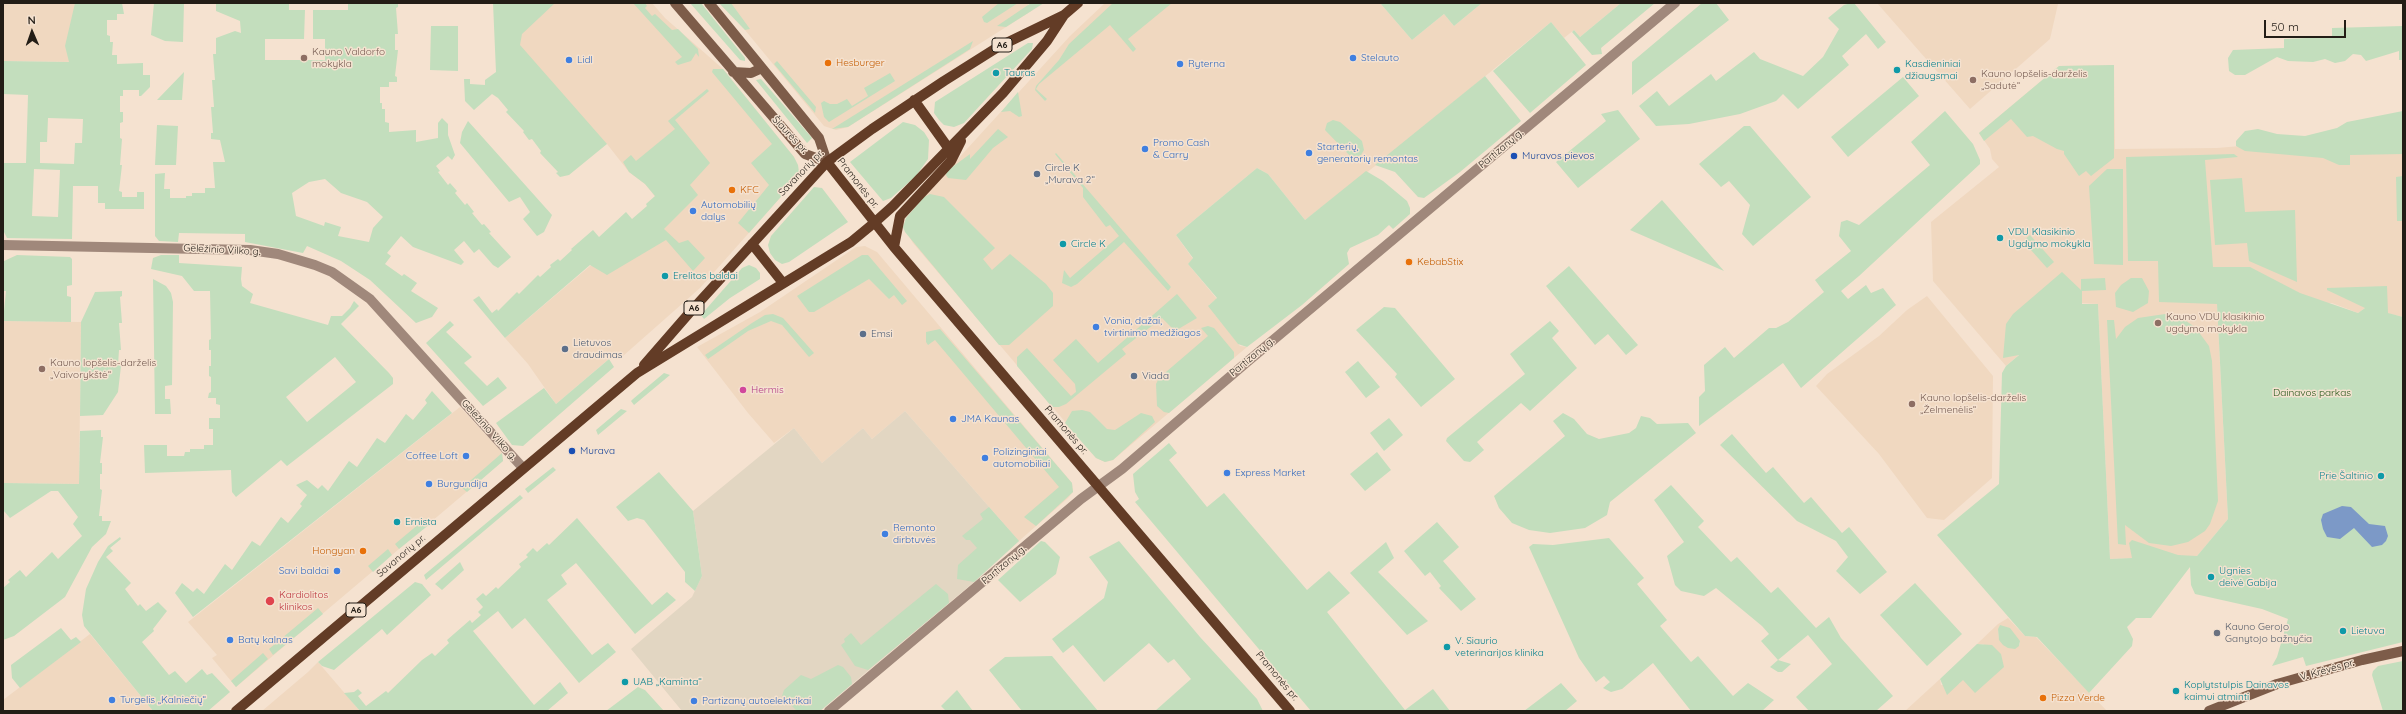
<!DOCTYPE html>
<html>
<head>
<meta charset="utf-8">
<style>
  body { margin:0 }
  #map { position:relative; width:2406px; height:714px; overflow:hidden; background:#f5e2d0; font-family:Quicksand,sans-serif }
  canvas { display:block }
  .frame { position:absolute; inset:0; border:4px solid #231d16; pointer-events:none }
  .north { position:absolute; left:12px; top:12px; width:40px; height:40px; -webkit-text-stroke:3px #f5e2d0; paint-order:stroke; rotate:358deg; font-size:11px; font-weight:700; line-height:16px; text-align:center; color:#231d16 }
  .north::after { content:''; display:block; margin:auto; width:14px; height:18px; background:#231d16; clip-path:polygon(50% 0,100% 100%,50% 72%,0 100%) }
  .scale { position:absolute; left:2264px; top:20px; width:82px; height:18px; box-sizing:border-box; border:2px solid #231d16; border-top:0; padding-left:5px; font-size:12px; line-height:14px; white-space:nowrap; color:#231d16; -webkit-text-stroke:3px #f5e2d0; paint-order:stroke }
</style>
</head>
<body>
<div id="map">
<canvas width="2406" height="714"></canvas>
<div class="frame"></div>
<div class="north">N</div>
<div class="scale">50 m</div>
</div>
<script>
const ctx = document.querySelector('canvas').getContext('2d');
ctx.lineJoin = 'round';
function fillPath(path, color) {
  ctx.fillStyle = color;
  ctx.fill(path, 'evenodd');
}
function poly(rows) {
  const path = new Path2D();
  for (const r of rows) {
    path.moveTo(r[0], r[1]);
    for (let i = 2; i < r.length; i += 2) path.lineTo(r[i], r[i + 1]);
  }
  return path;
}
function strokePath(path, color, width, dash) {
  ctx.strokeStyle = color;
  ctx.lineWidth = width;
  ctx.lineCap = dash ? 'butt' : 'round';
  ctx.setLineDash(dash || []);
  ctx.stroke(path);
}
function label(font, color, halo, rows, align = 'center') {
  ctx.font = font + ' Quicksand,sans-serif';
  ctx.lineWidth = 3;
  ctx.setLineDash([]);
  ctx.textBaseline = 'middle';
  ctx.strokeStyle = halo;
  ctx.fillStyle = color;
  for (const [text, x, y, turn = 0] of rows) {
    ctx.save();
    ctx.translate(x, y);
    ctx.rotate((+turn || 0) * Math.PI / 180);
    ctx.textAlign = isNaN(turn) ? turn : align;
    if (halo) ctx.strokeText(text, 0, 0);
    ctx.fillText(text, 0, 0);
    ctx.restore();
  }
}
fillPath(poly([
  [3,3,78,3,77,62,3,61],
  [522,3,652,3,665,18,723,69,794,157,799,172,794,182,700,288,623,356,617,352,556,404,528,364,505,338,662,205,645,184,629,172,607,144,595,144,516,78],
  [719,3,1027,3,1033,10,848,127,836,130,824,126,745,30],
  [1105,3,1380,3,1412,40,1444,14,1454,26,1482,3,1621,3,1580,37,1574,30,1564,38,1551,22,1392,153,1305,220,1268,174,1257,168,1176,235,1193,259,1188,264,1217,299,1209,305,1240,346,1247,347,1113,460,1105,462,1096,458,1089,450,913,243,903,227,906,218,946,172,1070,36],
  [1877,3,2058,3,2058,4,2050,39,1970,109],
  [2114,65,2115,149,2217,148,2403,132,2403,317,2365,308,2358,313,2332,303,2217,304,2228,519,2197,556,2110,559,2098,304,2078,303,2006,366,1933,281,1931,222,1999,167,1992,159,1990,149,1979,133,2059,66],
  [865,246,877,252,1072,483,1073,492,1068,498,1019,541,905,411,872,439,863,428,822,463,794,428,774,443,748,413,697,347,760,312,856,247],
  [1927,296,1993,376,1992,478,1944,520,1927,518,1879,454,1816,386,1827,374,1879,336,1907,310],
  [3,321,81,322,79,484,3,483],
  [460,407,502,452,503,461,236,687,212,658,217,655,188,622],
  [2008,618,2025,636,2036,637,2107,711,1905,711,1940,679,1941,685,1959,684,1984,644,1977,644,1998,624],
  [1998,629,2020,641,2020,644,2019,646,1999,639],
  [90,634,153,711,3,711,3,700],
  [318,662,360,711,262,711,308,672]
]), '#f0d8c0');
fillPath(poly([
  [905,411,1019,541,974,582,820,711,682,711,631,649,692,597,702,576,693,511,794,428,822,463,863,428,872,439]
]), '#e2d6c2');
fillPath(poly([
  [75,3,122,3,124,14,117,14,117,20,107,20,107,35,110,36,110,42,113,42,112,55,117,55,117,64,143,63,143,75,150,75,150,87,141,96,139,96,139,90,123,90,123,96,120,96,120,112,123,112,123,122,120,123,120,138,122,139,120,165,122,165,119,191,122,192,122,197,137,197,137,192,144,192,144,209,105,209,105,203,98,203,98,186,73,186,72,239,7,238,3,230,3,163,26,163,28,95,3,94,3,61,69,62,65,46],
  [48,118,83,119,82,143,75,143,74,164,40,163,40,142,47,142],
  [34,169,60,170,58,217,32,216],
  [154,3,184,3,183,42,165,41,151,35],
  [216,3,289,3,289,10,305,10,304,39,265,39,265,60,325,60,325,39,313,39,313,10,348,10,348,3,398,3,398,7,396,8,398,34,395,34,395,50,398,50,395,76,397,77,397,82,389,82,389,87,380,87,380,103,382,103,382,109,385,109,385,122,389,123,389,132,416,130,416,142,438,138,438,123,442,118,448,124,448,135,455,155,452,160,448,156,436,166,440,171,438,172,448,185,450,183,457,191,455,193,465,205,467,203,474,212,472,213,482,225,484,224,491,232,489,233,511,257,498,268,493,265,479,249,474,253,464,241,454,250,464,262,461,265,413,247,401,236,387,253,391,256,385,264,402,276,404,274,417,283,411,291,438,308,432,317,416,323,370,280,341,261,307,246,303,253,245,242,245,234,179,233,178,242,159,241,155,236,155,174,165,173,164,189,170,189,170,198,186,198,186,196,192,196,192,193,205,193,205,188,215,188,213,162,225,162,220,140,211,139,211,133,213,133,211,107,214,107,212,80,215,80,213,54,216,54,216,38,235,31,241,33,240,21,216,11],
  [325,179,341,193,367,202,383,217,373,228,369,242,338,236,341,227,325,222,324,226,296,216,292,193,309,182],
  [493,3,555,3,522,34,520,45,607,144,569,175,560,177,556,173,558,172,540,153,541,151,532,139,529,140,523,132,524,131,506,112,508,110,498,98,492,94,474,110,465,101,464,79,470,79,470,84,485,85,485,80,496,72],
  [633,3,645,3,647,6,645,8,652,16,655,14,672,30,678,29,698,49,699,57,696,53,691,61,678,65,675,62,682,57],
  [690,3,701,3,745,58,745,61,740,60],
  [719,3,731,3,750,29,745,30],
  [999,3,1018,3,987,23,984,22,982,17],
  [1031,3,1044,3,1006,27,997,26],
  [1113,3,1172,3,1128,39,1136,49,1133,52,1110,25,1039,84,1036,89,1047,99,1045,101,1035,90,1036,86,1059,60,1069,44],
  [1380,3,1482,3,1454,26,1444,14,1412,40],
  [1621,3,1655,3,1601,48,1602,54,1592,55,1572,32,1574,30,1580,37],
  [1702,3,1716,3,1729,20,1632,95,1632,62],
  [1851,3,1854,3,1886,42,1878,49,1866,34,1842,56,1849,65,1798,109,1783,94,1776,101,1740,114,1689,124,1656,126,1639,106,1657,91,1669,106,1711,74,1716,81,1754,52,1760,59,1803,76,1823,57,1839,29,1828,18,1844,5],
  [1551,22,1586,65,1530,113,1493,71],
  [431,26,458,26,458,71,430,70],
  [2403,26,2403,60,2399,60,2399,51,2366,61,2361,55,2353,54,2345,61,2335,63,2325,59,2313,62,2288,61,2277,57,2245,75,2235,75,2229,71,2228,58,2233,50,2284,48,2284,39,2332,37,2332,28],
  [973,41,970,49,848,127,832,129],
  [1028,43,1033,43,1032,49,964,123,954,127,944,125,939,120,934,113,935,102],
  [777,61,816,107,815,113,774,64],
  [2114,65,2114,158,2091,176,2086,171,2079,176,2064,154,2064,151,2057,149,2033,136,2027,137,2011,119,1984,141,1979,133,2059,66],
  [713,69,723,69,794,157,798,165,799,172,794,182,749,233,738,223,769,185,751,163,772,144,712,72],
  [184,72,182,100,157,100],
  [890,73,895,81,829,122,824,117,821,103,824,101,830,104,837,104,847,99,852,106,868,96,864,88],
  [1485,76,1521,121,1460,172,1424,198,1418,197,1395,172,1375,165],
  [1903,77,1919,96,1848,157,1831,137],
  [761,79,812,138,807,143,756,80],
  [707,89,709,91,675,120,710,163,690,185,698,195,664,229,679,243,688,240,705,258,693,271,666,240,607,275,590,265,505,338,473,300,479,296,492,313,497,309,498,311,517,292,519,294,538,275,540,277,551,267,550,265,558,259,560,261,572,250,571,249,593,230,599,237,626,212,632,219,647,206,646,204,655,196,645,184,629,172,623,162,631,155,636,161,675,129,668,121],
  [1018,92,1022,116,1019,117,1010,111,1001,112],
  [1618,110,1640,139,1578,188,1556,162,1606,121,1601,114],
  [1945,111,1973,144,1980,160,1980,164,1859,276,1841,291,1848,299,1866,285,1871,293,1883,288,1896,305,1801,388,1783,363,1699,426,1699,397,1705,391,1704,365,1725,347,1734,358,1769,328,1776,328,1788,322,1824,292,1815,280,1851,251,1839,236,1841,222,1847,220,1859,225,1930,165,1911,142],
  [2403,111,2403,154,2350,155,2350,165,2339,165,2323,158,2245,151,2236,146,2236,141,2245,131,2258,129,2277,134,2305,136,2337,128,2347,122],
  [1333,120,1340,122,1362,141,1364,150,1361,155,1353,159,1325,130,1327,123],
  [468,121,552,215,544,232,537,236,523,219,530,212,520,197,509,202,460,143,462,132],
  [903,122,915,125,924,132,929,140,928,159,916,176,891,198,883,201,850,162],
  [157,125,178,126,176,165,155,165],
  [1744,126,1750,126,1811,197,1753,246,1742,234,1750,205,1729,181,1721,187,1699,164],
  [998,129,1008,137,993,148,966,180,948,178,946,175,947,171,970,154,970,159],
  [1056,153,1171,287,1168,291,1124,242,1077,284,1071,287,1062,283,1064,270,1070,278,1119,236,1110,225,1106,227,1083,197,1083,188,1055,154],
  [2234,154,2238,157,2205,160,2213,267,2250,267,2300,293,2358,313,2365,308,2327,290,2327,288,2387,286,2388,313,2403,317,2403,642,2306,666,2303,657,2272,666,2277,657,2288,619,2262,609,2195,594,2191,585,2190,567,2151,618,2136,618,2127,627,2133,639,2132,646,2089,693,2037,637,2025,636,1937,535,1999,484,2002,373,2006,366,2019,355,2003,358,2006,324,2013,314,2062,272,2081,290,2081,279,2105,278,2106,290,2082,291,2082,304,2098,304,2110,559,2132,558,2129,543,2132,540,2178,555,2197,556,2228,519,2217,304,2159,302,2158,261,2128,261,2126,157],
  [1257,168,1268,174,1305,220,1366,171,1383,181,1407,201,1410,208,1410,214,1393,229,1389,225,1378,235,1350,248,1347,253,1349,264,1302,305,1247,347,1238,344,1208,306,1217,298,1188,264,1193,258,1176,235],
  [2107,169,2123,169,2123,265,2094,264,2089,186],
  [2403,176,2403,221,2397,221,2396,177],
  [2242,178,2245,212,2295,210,2297,282,2249,261,2247,243,2215,245,2210,180],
  [814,187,822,188,848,222,789,262,782,264,775,260,770,253,768,245,771,236],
  [930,194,944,197,995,248,983,259,992,270,1010,254,1046,284,1053,293,1053,306,1009,345,999,345,905,232,903,227,906,218,924,197],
  [1662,200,1724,271,1630,230],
  [2030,235,2054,262,2047,268,2023,241],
  [17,255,70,257,72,259,72,285,67,286,67,296,71,297,71,322,3,321,6,291,3,291,4,261],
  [161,255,179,255,179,263,242,267,241,279,242,286,253,294,250,303,328,325,331,316,342,316,350,308,354,301,359,306,341,324,389,373,393,378,393,384,287,466,281,460,236,497,232,492,231,470,145,473,144,445,167,445,167,456,184,456,185,452,190,452,190,449,204,449,204,445,213,445,213,429,209,429,209,418,220,418,220,405,216,404,216,398,208,398,209,393,211,392,211,377,209,376,209,366,211,366,211,350,209,350,209,340,211,339,210,291,194,291,182,276,151,269,153,258],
  [335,357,356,382,307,422,286,397],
  [862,255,868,255,907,301,902,305,894,295,889,299,869,279,814,312,809,312,797,296],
  [749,265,756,268,760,273,760,279,730,298,704,319,701,315,742,268],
  [1569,266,1638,345,1626,355,1608,334,1595,345,1546,286],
  [2131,278,2142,278,2149,291,2148,303,2133,312,2116,307,2115,293,2121,285],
  [153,279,166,286,171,293,173,302,172,385,165,386,165,399,170,399,171,414,155,414],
  [122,291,122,296,120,297,122,323,119,323,121,350,119,350,118,365,121,366,118,392,103,415,80,416,81,322,95,292],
  [1177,294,1197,318,1175,331,1162,318,1122,349,1126,354,1066,404,1059,407,1052,407,1017,366,1017,357,1027,348,1071,396,1076,392,1075,384,1053,360,1076,339,1098,363],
  [1384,307,1395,308,1455,379,1421,407,1395,377,1397,374,1356,330],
  [773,314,783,318,814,353,809,357,782,325,771,321,748,331,708,359,705,355,752,323,765,315],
  [2165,314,2180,317,2195,327,2209,346,2212,361,2218,501,2210,524,2205,531,2188,542,2171,546,2149,543,2125,525,2126,545,2118,544,2107,320,2114,320,2116,339,2125,327,2138,318],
  [450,321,454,325,446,332,472,357,464,363,487,386,498,377,507,388,483,406,426,343],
  [1550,321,1559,331,1552,338,1577,368,1530,411,1521,403,1477,442,1484,450,1470,462,1464,461,1446,441,1447,438,1525,374,1510,354],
  [1208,326,1214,328,1234,352,1234,358,1169,413,1164,412,1157,406,1156,384,1159,378,1208,336,1201,328],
  [940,329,1072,483,1073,492,1036,526,1024,517,1059,487,935,340,928,345,926,342,926,332],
  [609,359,614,367,523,446,512,445,496,423,544,388,556,404],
  [1358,361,1380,387,1366,398,1345,372],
  [664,373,670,375,634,405,631,401,633,399],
  [432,391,452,413,193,617,175,593,182,583,193,592,197,588,204,594,225,564,232,570,252,541,260,546,281,517,288,523,302,506,300,504,307,495,296,485,307,480,318,489,322,485,328,491,349,461,357,467,377,438,385,443,406,414,413,420,427,403,425,400],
  [621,409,627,411,598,435,596,430],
  [1082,410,1090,412,1107,429,1115,430,1141,413,1152,416,1155,422,1113,460,1105,462,1096,458,1065,423,1072,411],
  [1563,413,1574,419,1587,434,1599,439,1629,433,1636,428,1641,416,1650,418,1657,424,1688,423,1696,433,1610,502,1607,515,1585,528,1550,533,1529,530,1512,523,1499,508,1494,496,1565,436,1553,421],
  [1389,418,1403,435,1384,451,1370,433],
  [101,430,101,437,103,437,100,463,102,463,102,474,100,474,100,489,102,490,99,516,102,516,102,521,111,521,106,534,92,547,65,597,14,636,3,640,3,588,10,582,8,580,20,570,26,577,52,552,58,559,82,536,73,524,78,517,58,491,51,491,10,518,3,510,3,483,79,484,80,431],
  [1732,434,1766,473,1773,467,1804,503,1811,497,1842,533,1849,527,1887,572,1860,594,1836,571,1848,557,1836,541,1797,521,1720,445],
  [1169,443,1177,453,1169,460,1207,507,1224,493,1307,590,1329,571,1350,593,1327,612,1405,710,1433,689,1450,711,1311,711,1135,502,1139,499,1135,492,1133,474],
  [1377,452,1391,470,1365,491,1350,474],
  [502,453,503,461,467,492,462,488],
  [553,467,556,470,528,493,525,489],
  [659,472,693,511,702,576,695,591,685,582,685,572,644,520,637,518,628,521,616,507],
  [1671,485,1704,521,1698,527,1731,562,1737,557,1771,593,1778,587,1816,628,1829,617,1841,638,1893,696,1876,711,1809,711,1796,697,1832,664,1808,635,1778,660,1791,664,1782,672,1778,672,1770,667,1778,660,1761,641,1769,634,1762,626,1716,588,1704,596,1681,591,1675,585,1667,556,1684,542,1654,500],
  [520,495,523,498,426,580,424,575],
  [989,507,1019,541,974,582,957,579,958,565,977,548,970,540,966,540,962,536,983,519,980,514],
  [426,518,430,524,399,549,395,544],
  [577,518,652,605,667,592,676,600,635,634,576,563,561,575,567,584,547,600,592,655,608,643,616,652,579,683,525,618,512,629,498,611,473,631,534,705,560,682,568,693,547,711,360,711,344,693,354,692,358,689,362,693,358,696,366,706,386,691,388,693,422,660,432,653,435,656,449,643,447,640,470,620,472,623,481,615,478,612,483,607,476,599,483,593,486,596,496,587,498,589,521,567,519,564,528,557,526,555,533,548,537,552,547,543,549,545],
  [1437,522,1459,547,1443,561,1476,599,1461,611,1439,588,1441,586,1430,572,1425,576,1404,551],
  [120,537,121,539,110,548,113,551,106,557,131,583,125,589,138,606,140,604,146,611,158,602,167,611,153,629,154,631,142,642,169,675,175,671,186,683,202,669,207,675,212,673,230,692,208,711,153,711,84,626,82,615,86,589,98,562,108,546],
  [1609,538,1644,578,1637,584,1667,620,1660,626,1691,662,1698,656,1733,696,1748,683,1774,700,1762,711,1691,711,1653,663,1622,689,1611,692,1603,688,1610,682,1604,676,1596,682,1579,658,1529,547,1533,544,1553,545],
  [1041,541,1045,542,1060,557,1056,574,1020,602,998,580],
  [1119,541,1200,637,1257,699,1263,711,1155,711,1191,679,1174,659,1168,663,1149,643,1104,682,1073,645,1063,653,1052,639,1104,598,1108,582,1089,557],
  [1386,542,1394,558,1378,572,1428,621,1407,635,1350,573],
  [388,549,392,555,373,572,368,566],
  [460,562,464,570,442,590,435,584],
  [415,582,422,584,431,595,387,635,382,629,334,670,322,666,318,662],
  [1915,583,1962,634,1927,666,1880,615],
  [936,584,948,594,949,603,868,670,855,666,841,645,845,642,844,639,851,633,861,645],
  [318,608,323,614,273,655,269,649],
  [2000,625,2010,628,2020,641,2019,646,2015,649,2008,648,2003,645,1999,640,1998,629],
  [61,628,71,640,76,637,81,642,20,688,12,678,11,665],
  [1977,644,1992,645,2001,654,2004,667,1975,693,1963,680,1947,695,1940,679],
  [263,653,268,659,236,687,231,681],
  [1052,656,1098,711,1022,711,989,670,1005,657],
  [2403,661,2403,711,2383,711,2372,675,2373,671,2378,666],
  [838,665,843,667,851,677,852,684,820,711,797,711,782,696,784,690,801,675,811,679],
  [1561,683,1577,701,1565,711,1524,711],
  [638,687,645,690,664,711,606,711],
  [957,690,973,711,946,711,941,706]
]), '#c3debd');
fillPath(poly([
  [2342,506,2351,507,2369,524,2385,526,2388,536,2386,541,2382,545,2372,547,2354,528,2340,539,2327,537,2323,529,2321,520,2323,514]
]), '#7c99c7');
strokePath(poly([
  [3,245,250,250,278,254,315,265,332,272,370,299,523,468]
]), '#a0887b', 10);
strokePath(poly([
  [829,711,1081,499,1122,469,1247,362,1675,3]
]), '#a0887b', 10);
strokePath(poly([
  [675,3,805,154,827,162,819,138,709,3],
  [733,72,751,73,762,68],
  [2209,711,2277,684,2362,660,2403,651]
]), '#7d5c49', 10);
strokePath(poly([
  [914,100,949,149],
  [827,162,894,247,1290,711],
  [752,244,783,283],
  [894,247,900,216,951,161,961,141],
  [644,365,691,311,827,162,872,129,944,81,998,47,1064,15,1078,3],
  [236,711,637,373,851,242,874,223,893,206,1003,93,1047,41,1064,15]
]), '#633c26', 10);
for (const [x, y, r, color] of [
  [304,58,4,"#8d6e63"],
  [1353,58,4,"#3f7fe0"],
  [569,60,4,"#3f7fe0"],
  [828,63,4,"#e8710a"],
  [1180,64,4,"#3f7fe0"],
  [1897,70,4,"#0f9aa8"],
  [996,73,4,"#0f9aa8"],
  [1973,80,4,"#8d6e63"],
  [1145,149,4,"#3f7fe0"],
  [1309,153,4,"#3f7fe0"],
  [1514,156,4,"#1a4fb4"],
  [1037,174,4,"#5c6f8a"],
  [732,190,4,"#e8710a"],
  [693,211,4,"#3f7fe0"],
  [2000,238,4,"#0f9aa8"],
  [1063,244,4,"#0f9aa8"],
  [1409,262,4,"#e8710a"],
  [665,276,4,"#0f9aa8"],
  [2158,323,4,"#8d6e63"],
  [1096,327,4,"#3f7fe0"],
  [863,334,4,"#5c6f8a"],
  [565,349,4,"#5c6f8a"],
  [42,369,4,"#8d6e63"],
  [1134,376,4,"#5c6f8a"],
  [743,390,4,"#d1479c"],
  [1912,404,4,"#8d6e63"],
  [953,419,4,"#3f7fe0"],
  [572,451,4,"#1a4fb4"],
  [466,456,4,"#3f7fe0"],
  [985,458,4,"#3f7fe0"],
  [1227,473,4,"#3f7fe0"],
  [2381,476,4,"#0f9aa8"],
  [429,484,4,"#3f7fe0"],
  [397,522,4,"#0f9aa8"],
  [885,534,4,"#3f7fe0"],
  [363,551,4,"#e8710a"],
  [337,571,4,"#3f7fe0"],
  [2211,577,4,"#0f9aa8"],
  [270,601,5,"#e0444e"],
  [2343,631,4,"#0f9aa8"],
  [2217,633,4,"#6b7280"],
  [230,640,4,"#3f7fe0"],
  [1447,647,4,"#0f9aa8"],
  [625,682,4,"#0f9aa8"],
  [2176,691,4,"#0f9aa8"],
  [2043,698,4,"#e8710a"],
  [112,700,4,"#3f7fe0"],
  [694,701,4,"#3f7fe0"]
]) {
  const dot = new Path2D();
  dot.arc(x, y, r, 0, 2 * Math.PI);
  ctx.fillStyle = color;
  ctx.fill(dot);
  strokePath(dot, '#f5e2d0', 1.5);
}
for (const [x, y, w] of [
  [1002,45,20],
  [694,308,20],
  [356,610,20]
]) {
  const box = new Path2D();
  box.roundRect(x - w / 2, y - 7, w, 14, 3);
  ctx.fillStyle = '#f5e2d0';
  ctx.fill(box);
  strokePath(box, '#231d16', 1);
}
label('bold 9px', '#231d16', null, [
  ["A6",1002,45],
  ["A6",694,308],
  ["A6",356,610]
]);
label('10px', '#785e54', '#f5e2d0', [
  ["Kauno Valdorfo",312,52],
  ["mokykla",312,64],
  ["Kauno lopšelis-darželis",1981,74],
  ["„Sadutė“",1981,86],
  ["Kauno VDU klasikinio",2166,317],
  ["ugdymo mokykla",2166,329],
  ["Kauno lopšelis-darželis",50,363],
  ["„Vaivorykštė“",50,375],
  ["Kauno lopšelis-darželis",1920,398],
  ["„Želmenėlis“",1920,410]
], 'left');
label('10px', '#366cbe', '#f5e2d0', [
  ["Stelauto",1361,58],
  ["Lidl",577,60],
  ["Ryterna",1188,64],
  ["Promo Cash",1153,143],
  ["& Carry",1153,155],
  ["Starterių,",1317,147],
  ["generatorių remontas",1317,159],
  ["Automobilių",701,205],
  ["dalys",701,217],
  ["Vonia, dažai,",1104,321],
  ["tvirtinimo medžiagos",1104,333],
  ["JMA Kaunas",961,419],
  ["Polizinginiai",993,452],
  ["automobiliai",993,464],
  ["Coffee Loft",458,456,"right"],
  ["Express Market",1235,473],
  ["Burgundija",437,484],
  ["Remonto",893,528],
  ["dirbtuvės",893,540],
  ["Savi baldai",329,571,"right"],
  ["Batų kalnas",238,640],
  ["Turgelis „Kalniečių“",120,700],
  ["Partizanų autoelektrikai",702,701]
], 'left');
label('10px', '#c56008', '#f5e2d0', [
  ["Hesburger",836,63],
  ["KFC",740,190],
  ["KebabStix",1417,262],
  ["Hongyan",355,551,"right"],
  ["Pizza Verde",2051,698]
], 'left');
label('10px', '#0d838f', '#f5e2d0', [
  ["Kasdieniniai",1905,64],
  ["džiaugsmai",1905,76],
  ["Tauras",1004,73],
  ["VDU Klasikinio",2008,232],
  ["Ugdymo mokykla",2008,244],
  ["Circle K",1071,244],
  ["Erelitos baldai",673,276],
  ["Prie Šaltinio",2373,476,"right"],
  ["Ernista",405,522],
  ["Ugnies",2219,571],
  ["deivė Gabija",2219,583],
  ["Lietuva",2351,631],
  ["V. Siaurio",1455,641],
  ["veterinarijos klinika",1455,653],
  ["UAB „Kaminta“",633,682],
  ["Koplytstulpis Dainavos",2184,685],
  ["kaimui atminti",2184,697]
], 'left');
label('10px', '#231d16', '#f5e2d0', [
  ["Šiaurės pr.",790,135,47],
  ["Partizanų g.",1501,149,-40],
  ["Savanorių pr.",801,173,-46],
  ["Pramonės pr.",858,183,52],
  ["Geležinio Vilko g.",222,250,3],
  ["Partizanų g.",1252,357,-40],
  ["Geležinio Vilko g.",489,430,48],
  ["Pramonės pr.",1066,430,49],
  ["Savanorių pr.",401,556,-40],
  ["Partizanų g.",1004,565,-40],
  ["V. Krėvės pr.",2327,670,-16],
  ["Pramonės pr.",1277,676,50]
]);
label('10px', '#164399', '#f5e2d0', [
  ["Muravos pievos",1522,156],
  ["Murava",580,451]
], 'left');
label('10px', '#4e5e75', '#f5e2d0', [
  ["Circle K",1045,168],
  ["„Murava 2“",1045,180],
  ["Emsi",871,334],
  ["Lietuvos",573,343],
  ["draudimas",573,355],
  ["Viada",1142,376]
], 'left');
label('10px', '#b23c85', '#f5e2d0', [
  ["Hermis",751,390]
], 'left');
label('10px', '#235517', '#f5e2d0', [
  ["Dainavos parkas",2312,393]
]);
label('10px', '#be3a42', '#f5e2d0', [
  ["Kardiolitos",279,595],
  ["klinikos",279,607]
], 'left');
label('10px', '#5b616d', '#f5e2d0', [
  ["Kauno Gerojo",2225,627],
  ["Ganytojo bažnyčia",2225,639]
], 'left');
</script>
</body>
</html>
